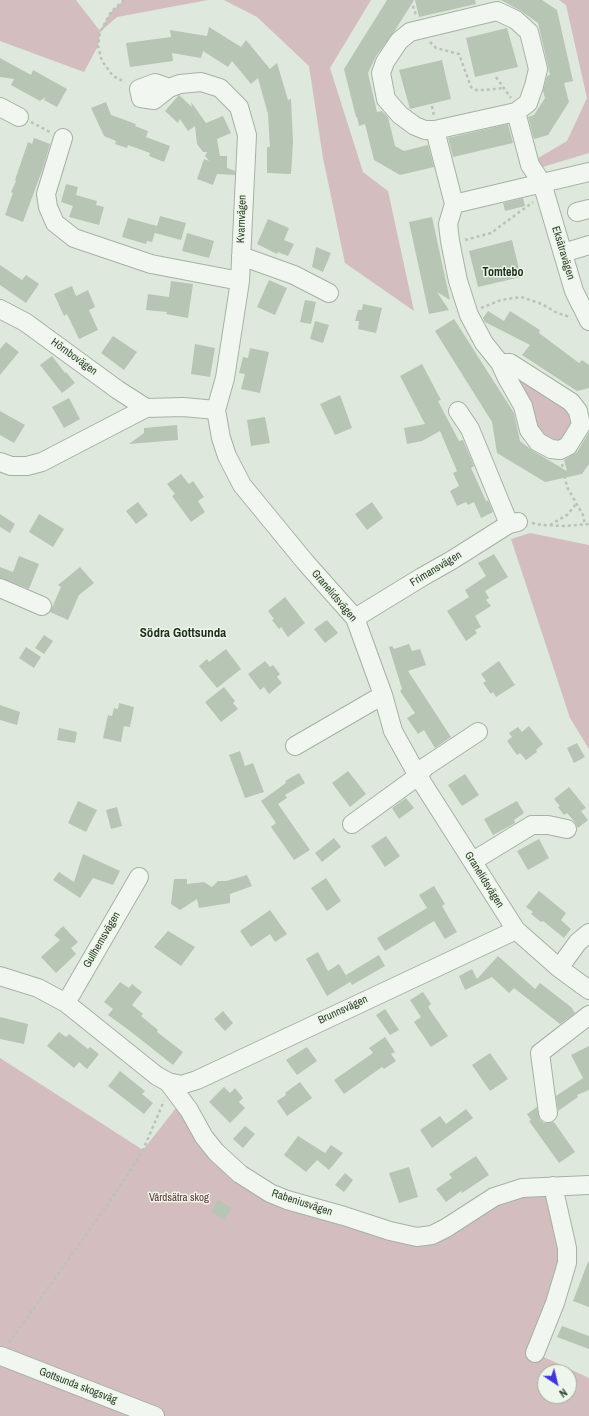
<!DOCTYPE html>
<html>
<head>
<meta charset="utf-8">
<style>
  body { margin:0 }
  #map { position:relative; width:589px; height:1416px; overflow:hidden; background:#dfe8dd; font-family:"Archivo Narrow",sans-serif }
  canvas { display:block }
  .north { position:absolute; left:537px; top:1364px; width:40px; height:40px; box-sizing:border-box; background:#eef6ec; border:1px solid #a0ad9c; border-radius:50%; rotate:145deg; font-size:11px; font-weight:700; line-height:16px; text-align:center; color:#2a4025 }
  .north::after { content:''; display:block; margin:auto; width:14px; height:18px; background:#4037d8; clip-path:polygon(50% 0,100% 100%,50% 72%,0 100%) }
</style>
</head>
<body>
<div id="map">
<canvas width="589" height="1416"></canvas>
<div class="north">N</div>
</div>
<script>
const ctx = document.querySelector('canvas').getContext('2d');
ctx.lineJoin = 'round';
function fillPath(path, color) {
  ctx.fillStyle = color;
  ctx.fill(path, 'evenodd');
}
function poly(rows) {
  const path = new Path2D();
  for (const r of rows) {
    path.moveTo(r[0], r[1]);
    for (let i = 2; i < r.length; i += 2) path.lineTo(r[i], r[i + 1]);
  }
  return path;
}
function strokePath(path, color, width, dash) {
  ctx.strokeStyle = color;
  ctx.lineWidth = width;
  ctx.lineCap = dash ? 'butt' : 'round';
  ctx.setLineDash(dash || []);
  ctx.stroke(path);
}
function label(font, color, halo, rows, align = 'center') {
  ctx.font = font + ' "Archivo Narrow",sans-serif';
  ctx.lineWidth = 3;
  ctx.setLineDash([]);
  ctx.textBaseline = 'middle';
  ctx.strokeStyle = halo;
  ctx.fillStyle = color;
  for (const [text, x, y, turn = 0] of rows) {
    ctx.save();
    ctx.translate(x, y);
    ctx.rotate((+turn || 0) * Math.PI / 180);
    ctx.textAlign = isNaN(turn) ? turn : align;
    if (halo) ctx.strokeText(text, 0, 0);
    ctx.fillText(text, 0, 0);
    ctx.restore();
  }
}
fillPath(poly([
  [0,0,76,0,100,31,111,12,124,0,208,0,117,17,100,32,98,46,84,72,0,41],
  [224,0,371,0,330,68,363,172,388,191,414,311,345,263,323,158,309,66,257,17],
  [559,0,589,0,589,153,536,169,533,161,567,141,587,98,566,5],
  [513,374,571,402,573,440,538,442],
  [530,533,589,545,589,749,570,718,511,539],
  [0,1058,143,1150,176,1108,240,1174,417,1237,494,1197,553,1186,567,1248,535,1353,589,1378,589,1416,0,1416],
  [545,1372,569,1372,569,1396,545,1396]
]), '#d3bdbe');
fillPath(poly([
  [387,0,414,0,394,32,376,56,368,73,377,112,382,111,388,117,395,146,404,151,428,145,434,167,400,175,374,160,365,124,359,126,357,117,356,117,344,69],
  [415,0,475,0,476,4,419,17],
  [501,0,542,0,557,10,573,81,564,83,569,102,548,135,534,139,528,117,534,115,545,98,543,91,547,76,550,75,538,23,521,11],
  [209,27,241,47,246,40,270,69,277,63,288,100,291,99,293,142,291,174,267,173,267,147,270,147,268,114,258,78,251,84,232,61,228,67,203,51,201,58,172,53,173,61,130,67,126,43,171,37,170,30,207,36],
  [507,28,518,67,475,77,466,38],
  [0,58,31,75,33,70,67,89,57,107,44,100,46,97,40,101,11,85,14,79,0,77],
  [442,60,451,99,410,109,399,70],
  [179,95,192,107,191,102,206,123,223,116,231,133,217,139,220,156,227,156,227,168,235,171,235,175,217,174,213,185,197,179,204,159,209,161,205,156,207,152,203,152,197,144,195,126,188,131,180,119,178,123,165,111],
  [106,102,111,115,136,124,135,126,148,131,146,137,170,146,164,162,149,156,150,153,128,145,127,148,115,144,116,141,104,136,91,108],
  [508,124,513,143,453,157,448,138],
  [34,138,50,144,43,168,23,222,5,215,13,193,11,192,16,181,15,180,28,142,32,144],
  [66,184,78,187,76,195,97,201,96,205,104,207,99,225,69,217,73,206,61,202],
  [523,198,525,206,505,211,503,203],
  [160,216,186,223,181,240,155,233],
  [432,217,450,300,437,292,449,310,429,314,409,222],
  [128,218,157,226,152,242,147,241,146,244,122,237],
  [268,219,289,228,284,240,294,244,288,256,278,252,277,254,257,244],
  [187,233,214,241,209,258,182,251],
  [512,240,521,277,478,287,469,251],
  [316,247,331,253,323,272,312,267],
  [0,265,22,280,26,275,39,284,26,303,0,285],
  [269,280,287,288,275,315,257,307],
  [171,281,193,284,188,318,166,314,167,312,146,310,148,294,169,297],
  [72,286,76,296,88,290,95,307,89,310,98,330,79,339,67,314,64,316,54,294],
  [305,300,316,302,311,324,300,322],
  [363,304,382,308,376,333,358,329,359,321,355,321,358,310,362,310],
  [488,311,504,321,510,311,540,330,539,333,579,363,582,360,589,365,589,388,577,391,522,355,530,345,485,322,483,318],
  [454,319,514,413,520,441,533,451,567,471,564,460,577,452,589,432,589,464,582,474,545,482,497,453,492,422,435,331],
  [315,321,329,325,323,343,310,339],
  [113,336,137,352,124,370,101,353],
  [6,342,19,352,0,375,0,349],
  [195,344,215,348,210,377,191,374],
  [250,348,269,352,260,393,241,389,245,374,239,373,243,357,248,358],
  [52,356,65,373,66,372,75,383,62,393,40,365],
  [422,364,441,400,438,401,459,441,463,440,474,466,471,468,486,501,488,500,493,512,481,518,474,502,468,505,466,502,457,506,450,491,459,486,453,473,457,471,440,431,422,441,407,444,404,428,425,424,400,376],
  [340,395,352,428,335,435,320,404],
  [69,398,80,419,64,428,52,407],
  [0,411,25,425,14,443,0,435],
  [265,417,270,443,251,446,247,420],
  [177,425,178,440,129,444,144,433,144,428],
  [181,474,189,484,193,481,204,497,198,501,205,512,191,522,172,496,175,494,167,484],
  [138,502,148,515,136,524,126,511],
  [372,502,383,518,367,530,355,514],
  [0,514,15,524,10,533,0,527],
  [39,514,64,529,53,547,29,532],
  [494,554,508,577,485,591,489,598,486,600,491,606,475,616,481,627,475,630,477,633,466,641,447,611,469,597,465,590,486,576,478,563],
  [19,556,39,564,29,589,0,578,0,567,13,572],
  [80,567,94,583,79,595,68,620,50,612,61,587,58,585],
  [285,597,305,623,288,637,281,627,279,629,272,620,274,619,268,611],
  [327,620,338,633,325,643,314,629],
  [44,635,53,641,44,654,35,648],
  [409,644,412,651,420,649,426,665,408,671,451,737,435,748,424,730,418,734,407,718,415,713,400,691,402,689,389,647,392,646,394,649],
  [26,647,41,657,34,668,19,658],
  [226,649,241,669,217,688,199,666,207,659,209,662],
  [265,661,270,667,273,665,280,674,277,677,282,683,269,694,264,687,260,690,248,674],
  [499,661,515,685,496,697,493,692,491,694,483,683,486,681,481,674],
  [224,687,235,701,233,703,238,709,221,722,205,702],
  [119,703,134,707,130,727,124,726,121,742,103,738,108,715,112,716,114,708,118,709],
  [0,705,20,712,17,725,0,720],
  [529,726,543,744,536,750,537,752,526,760,520,753,517,755,507,741,512,737,509,733,518,727,522,732],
  [59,728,77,732,75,743,57,740],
  [577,743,585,757,574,763,567,748],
  [240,751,245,766,253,763,264,792,245,798,229,755],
  [348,771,366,794,350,807,332,783],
  [299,773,305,783,285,795,287,798,278,804,310,850,294,860,271,827,276,823,261,801,286,783,285,781],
  [465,774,479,795,462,806,448,785],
  [569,787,586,808,581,811,588,820,578,828,574,821,567,813,564,815,558,807,560,806,554,799],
  [406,798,414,808,399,819,392,808],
  [78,801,97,810,86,832,68,823],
  [517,801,524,813,514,820,515,823,493,835,484,819],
  [117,807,122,826,111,829,106,810],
  [386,836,400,856,385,867,371,846],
  [334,838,341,847,322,862,315,853],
  [539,839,549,858,528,870,517,851],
  [83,854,120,871,113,885,93,878,80,898,53,880,59,872,74,882],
  [247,875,252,886,230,894,230,903,199,908,197,899,180,910,171,904,174,879,187,879,187,884,204,882,212,887,218,881,226,881],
  [326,878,341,901,327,911,311,888],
  [434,886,445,904,442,906,457,932,445,939,434,921,385,951,377,938,427,908,419,895],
  [539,891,566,913,561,920,571,929,564,938,543,921,541,922,531,914,533,912,526,907],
  [270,910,287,934,275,942,270,934,251,947,240,931],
  [63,926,78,942,71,948,76,954,56,973,41,957,60,940,54,935],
  [168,931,195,947,181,966,154,947],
  [318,952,328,971,339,964,350,982,327,996,306,959],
  [379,955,385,966,352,985,346,975],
  [498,956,535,989,540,983,571,1007,575,1013,560,1024,514,988,509,993,492,977,465,990,459,976,472,969,477,979],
  [120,982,129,988,132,984,142,992,132,1005,143,1014,141,1016,158,1030,157,1032,183,1052,173,1065,130,1031,108,1015,113,1009,104,1002],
  [423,992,431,1004,428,1007,448,1036,431,1047,414,1022,421,1017,410,1000],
  [385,1009,399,1030,390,1035,376,1015],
  [223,1011,233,1023,225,1031,214,1019],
  [0,1017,28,1024,24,1044,0,1039],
  [59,1032,66,1037,69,1034,88,1049,90,1047,99,1054,87,1069,79,1062,74,1068,47,1046],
  [385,1037,395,1052,391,1054,396,1061,384,1069,382,1067,344,1094,334,1080,373,1053,369,1048],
  [589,1046,589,1090,577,1095,578,1097,558,1111,556,1096,583,1078,571,1055],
  [307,1047,317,1061,297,1075,286,1060],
  [490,1053,508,1079,490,1091,472,1065],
  [120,1071,145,1091,142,1094,153,1103,144,1114,108,1086],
  [300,1082,312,1098,287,1116,277,1101,286,1095,285,1093],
  [224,1087,230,1093,235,1088,243,1098,239,1102,245,1108,230,1123,209,1102],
  [537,1107,540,1120,544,1123,549,1123,554,1122,575,1152,559,1163,529,1121,531,1120,527,1114],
  [466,1109,473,1118,432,1148,420,1130,440,1116,446,1124],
  [245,1126,255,1134,243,1148,233,1139],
  [298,1136,325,1153,331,1145,343,1153,329,1170,317,1160,306,1172,284,1155],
  [476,1156,489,1175,462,1193,461,1191,446,1202,436,1189,452,1178,449,1174],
  [409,1167,418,1197,399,1203,389,1173],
  [345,1173,353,1180,344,1192,335,1185],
  [218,1200,232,1208,224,1220,211,1211],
  [588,1262,589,1262,589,1307,573,1301],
  [562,1326,589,1336,589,1349,557,1337]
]), '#b7c5b4');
const minor = poly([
  [169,88,155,83,139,89,141,98,154,100,169,88,180,84,201,82,220,88,239,107,247,135,240,281,225,378,216,410,221,438,227,456,242,485,306,563,355,618,383,695,393,731,418,776,516,930,559,968,589,990],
  [0,107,19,117],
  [516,112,530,165,542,183,574,291,589,321],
  [435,130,516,112,528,103,534,86,538,69,529,32,516,20,497,11,410,32,399,41,385,62,381,73,386,99,400,115,415,126,425,130,435,130,454,204,448,224,450,241,458,281,469,315,484,343,500,363,510,363,571,402,578,411,581,425,568,446,560,450,551,449,538,442,529,430,523,406,507,378,500,363],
  [63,138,46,194,48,207,55,223,74,238,151,264,240,281],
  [454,204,589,172],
  [577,212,589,209],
  [563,253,589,245],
  [241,256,294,275,329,293],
  [0,309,25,322,118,390,146,408],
  [458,411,470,429,509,524],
  [0,462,11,466,27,466,42,462,146,408,183,407,216,410],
  [0,588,42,606],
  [355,618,422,577,452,560,509,524,518,522],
  [295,746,383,695],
  [352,824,418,776,425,767,478,732],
  [473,861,532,825,548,825,567,829],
  [559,968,578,942,589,933],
  [0,976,38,988,66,1003,157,1076,168,1082,189,1110,204,1137,216,1152,240,1174,270,1193,287,1200,344,1216,390,1231,417,1237,432,1235,446,1228,494,1197,522,1188,589,1185],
  [66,1003,139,877],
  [168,1082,181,1085,197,1080,516,930],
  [548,1113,540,1053,589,1015],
  [535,1353,555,1303,567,1263,567,1248,553,1186],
  [1,1356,155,1416]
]);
strokePath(minor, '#a5b2a2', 20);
strokePath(poly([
  [124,0,111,12,100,32,98,46,102,61,113,76,125,82],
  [411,0,416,15],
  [430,42,436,48,459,54,471,87,476,90,485,90,504,88],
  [496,77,511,98],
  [432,106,434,116],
  [31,122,50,132],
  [465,240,491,233,533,202],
  [481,308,501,300,521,297,542,304,557,313,570,317],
  [562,464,567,487,583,515,585,525],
  [532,523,542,525,564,526,589,524],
  [550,525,567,515,577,503],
  [9,1343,117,1191,143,1150,164,1101]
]), '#b9c3b7', 2.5, [3, 3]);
strokePath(minor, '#f1f6f0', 18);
label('11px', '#2a4025', '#eef6ec', [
  ["Kvarnvägen",242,219,-88],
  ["Eksätravägen",563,253,73],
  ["Hörnbovägen",74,357,36],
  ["Frimansvägen",436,569,-31],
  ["Granelidsvägen",334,596,50],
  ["Granelidsvägen",484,880,58],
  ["Gullhemsvägen",102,940,-60],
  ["Brunnsvägen",343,1010,-25],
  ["Rabeniusvägen",302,1203,18],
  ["Gottsunda skogsväg",78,1386,21]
]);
label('11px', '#5d3232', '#eef6ec', [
  ["Vårdsätra skog",179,1198]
]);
label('bold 12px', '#1b3018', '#eef6ec', [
  ["Tomtebo",503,273]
]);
label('bold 13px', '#1b3018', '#eef6ec', [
  ["Södra Gottsunda",183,634]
]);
</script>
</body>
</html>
